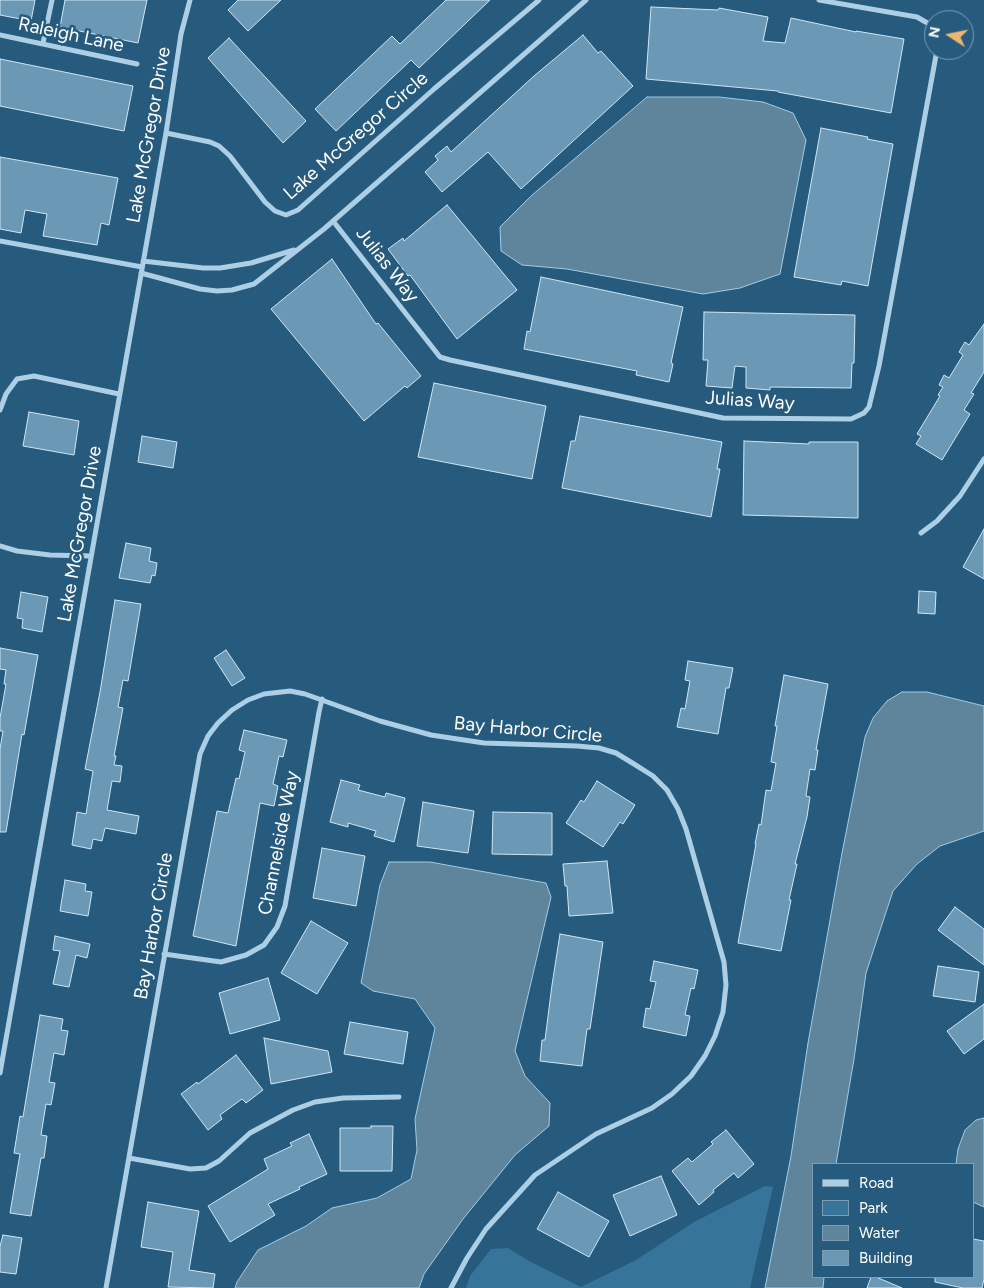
<!DOCTYPE html>
<html>
<head>
<meta charset="utf-8">
<style>
  body { margin:0 }
  #map { position:relative; width:984px; height:1288px; overflow:hidden; background:#265b7e; font-family:Figtree,sans-serif }
  canvas { display:block }
  .legend { position:absolute; left:812px; top:1163px; width:162px; height:115px; box-sizing:border-box; background:#265b7e; border:1px solid #7d9db2; margin:0; padding:6px 9px; list-style:none; font-size:15px; color:#fff }
  .legend li { display:flex; align-items:center; gap:10px; height:25px }
  .legend b { width:25px; border:1px solid #7d9db2 }
  .north { position:absolute; left:924px; top:10px; width:50px; height:50px; box-sizing:border-box; background:#265b7e; border:1px solid #7d9db2; border-radius:50%; rotate:281deg; font-size:14px; font-weight:700; line-height:20px; text-align:center; color:#fff }
  .north::after { content:''; display:block; margin:auto; width:18px; height:22px; background:#eeb571; clip-path:polygon(50% 0,100% 100%,50% 72%,0 100%) }
</style>
</head>
<body>
<div id="map">
<canvas width="984" height="1288"></canvas>
<ul class="legend">
<li><b style="height:6px;background:#accfe5"></b>Road</li>
<li><b style="height:14px;background:#377499"></b>Park</li>
<li><b style="height:14px;background:#5f859d"></b>Water</li>
<li><b style="height:14px;background:#6a98b5"></b>Building</li>
</ul>
<div class="north">N</div>
</div>
<script>
const ctx = document.querySelector('canvas').getContext('2d');
ctx.lineJoin = 'round';
function fillPath(path, color) {
  ctx.fillStyle = color;
  ctx.fill(path, 'evenodd');
}
function poly(rows) {
  const path = new Path2D();
  for (const r of rows) {
    path.moveTo(r[0], r[1]);
    for (let i = 2; i < r.length; i += 2) path.lineTo(r[i], r[i + 1]);
  }
  return path;
}
function strokePath(path, color, width, dash) {
  ctx.strokeStyle = color;
  ctx.lineWidth = width;
  ctx.lineCap = dash ? 'butt' : 'round';
  ctx.setLineDash(dash || []);
  ctx.stroke(path);
}
function label(font, color, halo, rows, align = 'center') {
  ctx.font = font + ' Figtree,sans-serif';
  ctx.lineWidth = 5;
  ctx.setLineDash([]);
  ctx.textBaseline = 'middle';
  ctx.strokeStyle = halo;
  ctx.fillStyle = color;
  for (const [text, x, y, turn = 0] of rows) {
    ctx.save();
    ctx.translate(x, y);
    ctx.rotate((+turn || 0) * Math.PI / 180);
    ctx.textAlign = isNaN(turn) ? turn : align;
    if (halo) ctx.strokeText(text, 0, 0);
    ctx.fillText(text, 0, 0);
    ctx.restore();
  }
}
fillPath(poly([
  [765,1186,773,1187,750,1288,466,1288,470,1276,491,1249,508,1248,529,1261,581,1287,636,1260,694,1222]
]), '#377499');
const water = poly([
  [647,97,719,97,763,102,793,113,806,140,780,274,740,288,703,294,567,269,522,265,501,251,500,227,531,196,647,97],
  [902,692,927,692,984,706,984,831,940,846,917,864,893,891,866,973,854,1059,836,1164,813,1164,813,1277,824,1277,823,1288,765,1288,791,1156,808,1043,842,853,865,737,873,718,887,701,902,692],
  [389,862,430,862,546,883,551,897,515,1051,525,1076,550,1103,549,1126,515,1155,463,1219,424,1274,419,1288,235,1288,237,1282,258,1250,306,1226,332,1208,377,1198,411,1179,417,1150,415,1119,435,1028,415,999,373,991,361,983,380,885,389,862],
  [984,1118,984,1207,973,1202,973,1164,956,1164,958,1149,965,1130,976,1120,984,1118]
]);
fillPath(water, '#5f859d');
strokePath(water, '#a0cce6', 1);
const building = poly([
  [0,0,35,0,31,21,0,15,0,0],
  [65,0,147,0,138,43,60,27,65,0],
  [238,0,281,0,248,31,228,10,238,0],
  [446,0,490,0,419,68,411,60,336,131,315,109,392,36,400,44,446,0],
  [651,7,718,10,719,8,768,17,763,41,785,43,791,18,856,32,856,31,904,39,891,113,778,92,778,91,646,79,651,7],
  [583,35,598,53,601,51,633,86,521,189,488,152,442,192,425,172,438,160,435,156,447,146,451,152,534,76,583,35],
  [229,38,306,121,283,143,208,58,229,38],
  [0,59,133,86,124,131,0,106,0,59],
  [821,128,868,137,867,139,893,144,868,286,842,281,841,285,794,277,821,128],
  [0,157,118,178,109,225,101,223,97,245,43,236,47,214,25,210,21,233,0,229,0,157],
  [447,205,517,290,457,339,410,275,408,276,388,249,403,238,404,241,447,205],
  [332,259,376,324,378,323,421,376,407,388,405,386,364,421,271,309,332,259],
  [541,277,683,307,671,363,673,364,669,382,636,375,637,371,524,349,527,331,530,332,541,277],
  [704,312,855,315,854,363,852,363,851,388,770,387,770,390,746,388,746,367,735,366,732,388,706,386,708,360,703,360,704,312],
  [984,324,984,372,971,393,974,394,964,410,970,414,942,460,916,444,921,436,917,434,940,396,938,395,943,387,939,385,944,375,949,378,963,355,959,352,965,342,969,345,984,324],
  [434,383,546,406,532,479,418,457,434,383],
  [29,412,79,421,74,455,23,446,29,412],
  [580,416,722,442,717,469,720,469,711,517,562,488,571,441,575,441,580,416],
  [142,436,177,442,173,468,138,462,142,436],
  [744,441,809,444,809,442,858,442,858,518,743,515,744,441],
  [984,529,984,579,963,567,984,529],
  [126,543,151,548,149,561,157,563,155,576,152,575,150,583,119,578,126,543],
  [919,591,936,592,935,614,918,613,919,591],
  [21,592,48,597,42,632,22,628,23,619,17,618,21,592],
  [115,600,141,604,128,681,123,680,118,707,123,708,114,756,116,756,114,765,122,766,120,782,112,781,107,810,139,816,136,834,105,828,102,841,93,839,91,849,72,845,77,812,86,814,93,771,85,769,100,692,115,600],
  [0,648,38,655,24,735,22,734,6,832,0,832,0,749,3,731,0,731,0,718,6,684,4,684,6,670,0,669,0,648],
  [226,650,245,678,232,686,214,658,226,650],
  [688,661,733,668,729,688,726,688,718,734,677,727,681,708,685,709,690,681,685,680,688,661],
  [784,675,828,684,816,750,818,750,815,770,810,769,806,796,810,797,807,817,795,864,797,864,789,900,791,900,781,951,738,943,756,844,755,844,759,824,761,825,766,790,771,791,776,763,771,762,777,726,775,726,784,675],
  [244,730,287,740,283,757,279,756,273,784,278,786,274,806,260,803,236,946,193,936,217,811,228,813,236,778,239,779,245,752,239,750,244,730],
  [341,780,360,785,358,790,385,797,386,793,405,798,394,842,374,836,376,831,348,823,348,827,330,822,341,780],
  [597,781,635,805,623,824,620,822,603,847,566,823,581,800,584,802,597,781],
  [423,802,474,811,468,853,417,846,423,802],
  [493,812,552,813,552,855,492,854,493,812],
  [322,848,365,856,356,906,313,898,322,848],
  [607,861,613,913,569,916,567,886,565,886,563,864,607,861],
  [65,880,86,884,85,891,92,892,88,916,60,911,65,880],
  [955,907,984,929,984,965,938,930,955,907],
  [311,921,348,943,317,994,281,973,311,921],
  [560,934,603,942,590,1029,587,1029,582,1066,540,1061,542,1040,545,1040,552,985,560,934],
  [55,936,90,944,87,958,76,955,69,987,53,984,60,951,53,950,55,936],
  [654,961,698,970,694,989,691,988,685,1015,690,1016,686,1036,643,1027,646,1008,650,1009,656,982,650,981,654,961],
  [938,966,979,972,975,1002,933,996,938,966],
  [268,978,280,1020,230,1034,219,993,268,978],
  [984,1004,984,1039,964,1054,947,1031,984,1004],
  [40,1015,63,1019,61,1030,68,1031,64,1055,54,1053,49,1082,55,1083,51,1105,46,1104,41,1135,47,1136,44,1158,41,1158,31,1216,10,1213,20,1154,14,1153,20,1116,23,1117,40,1015],
  [350,1022,408,1032,403,1064,344,1054,350,1022],
  [264,1038,328,1051,332,1072,271,1084,264,1038],
  [236,1055,263,1090,246,1103,242,1099,220,1115,222,1119,208,1130,181,1094,197,1082,198,1084,236,1055],
  [371,1126,393,1126,392,1171,340,1171,340,1128,371,1128,371,1126],
  [726,1130,754,1164,738,1178,734,1173,713,1190,714,1192,699,1205,672,1171,688,1158,692,1162,713,1144,711,1142,726,1130],
  [309,1134,327,1174,299,1187,300,1189,268,1204,275,1215,230,1242,208,1206,268,1169,264,1159,292,1146,290,1143,309,1134],
  [661,1176,677,1215,630,1236,613,1195,661,1176],
  [558,1192,609,1221,589,1257,537,1229,558,1192],
  [148,1202,199,1211,189,1270,215,1274,213,1288,168,1287,173,1252,141,1247,148,1202],
  [3,1235,22,1238,16,1274,0,1272,0,1246,3,1235],
  [973,1239,984,1241,984,1279,982,1288,963,1288,935,1282,935,1277,973,1277,973,1239],
  [871,1277,876,1277,902,1288,867,1288,871,1277]
]);
fillPath(building, '#6a98b5');
strokePath(building, '#cfe6f4', 1);
strokePath(poly([
  [819,0,917,17,929,24,934,36],
  [0,35,137,64],
  [43,43,52,0],
  [166,133,210,142,219,146,230,156,265,202,275,211,286,215,298,210,434,89,539,0],
  [333,221,440,357,450,360,723,418,851,419,864,413,869,407,879,366,937,50],
  [0,241,142,267],
  [143,261,203,268,220,268,251,263,294,250],
  [141,273,200,289,217,291,232,290,254,284,324,229,586,0],
  [0,410,6,394,17,379,34,376,119,394],
  [921,533,937,521,960,496,984,459],
  [0,546,17,551,50,555,91,556],
  [164,954,221,962,246,955,264,945,277,927,285,906,319,712,322,699],
  [0,1073,166,133,181,34,190,0],
  [129,1158,190,1169,206,1168,219,1161,250,1133,293,1110,315,1102,343,1098,399,1097],
  [106,1288,200,754,208,736,218,723,232,710,248,700,264,694,290,691,305,694,380,721,431,735,484,743,577,746,599,748,616,753,634,764,653,776,667,790,678,809,686,829,724,962,726,985,723,1012,715,1036,705,1056,691,1076,672,1094,652,1108,596,1134,535,1175,486,1229,467,1258,451,1288]
]), '#accfe5', 5);
label('19px', '#fff', '#265b7e', [
  ["Raleigh Lane",71,35,12],
  ["Lake McGregor Drive",149,135,-80],
  ["Lake McGregor Circle",356,136,-41],
  ["Julias Way",387,265,52],
  ["Julias Way",750,401,4],
  ["Lake McGregor Drive",80,534,-80],
  ["Bay Harbor Circle",528,730,5],
  ["Channelside Way",279,843,-79],
  ["Bay Harbor Circle",154,926,-80]
]);
</script>
</body>
</html>
